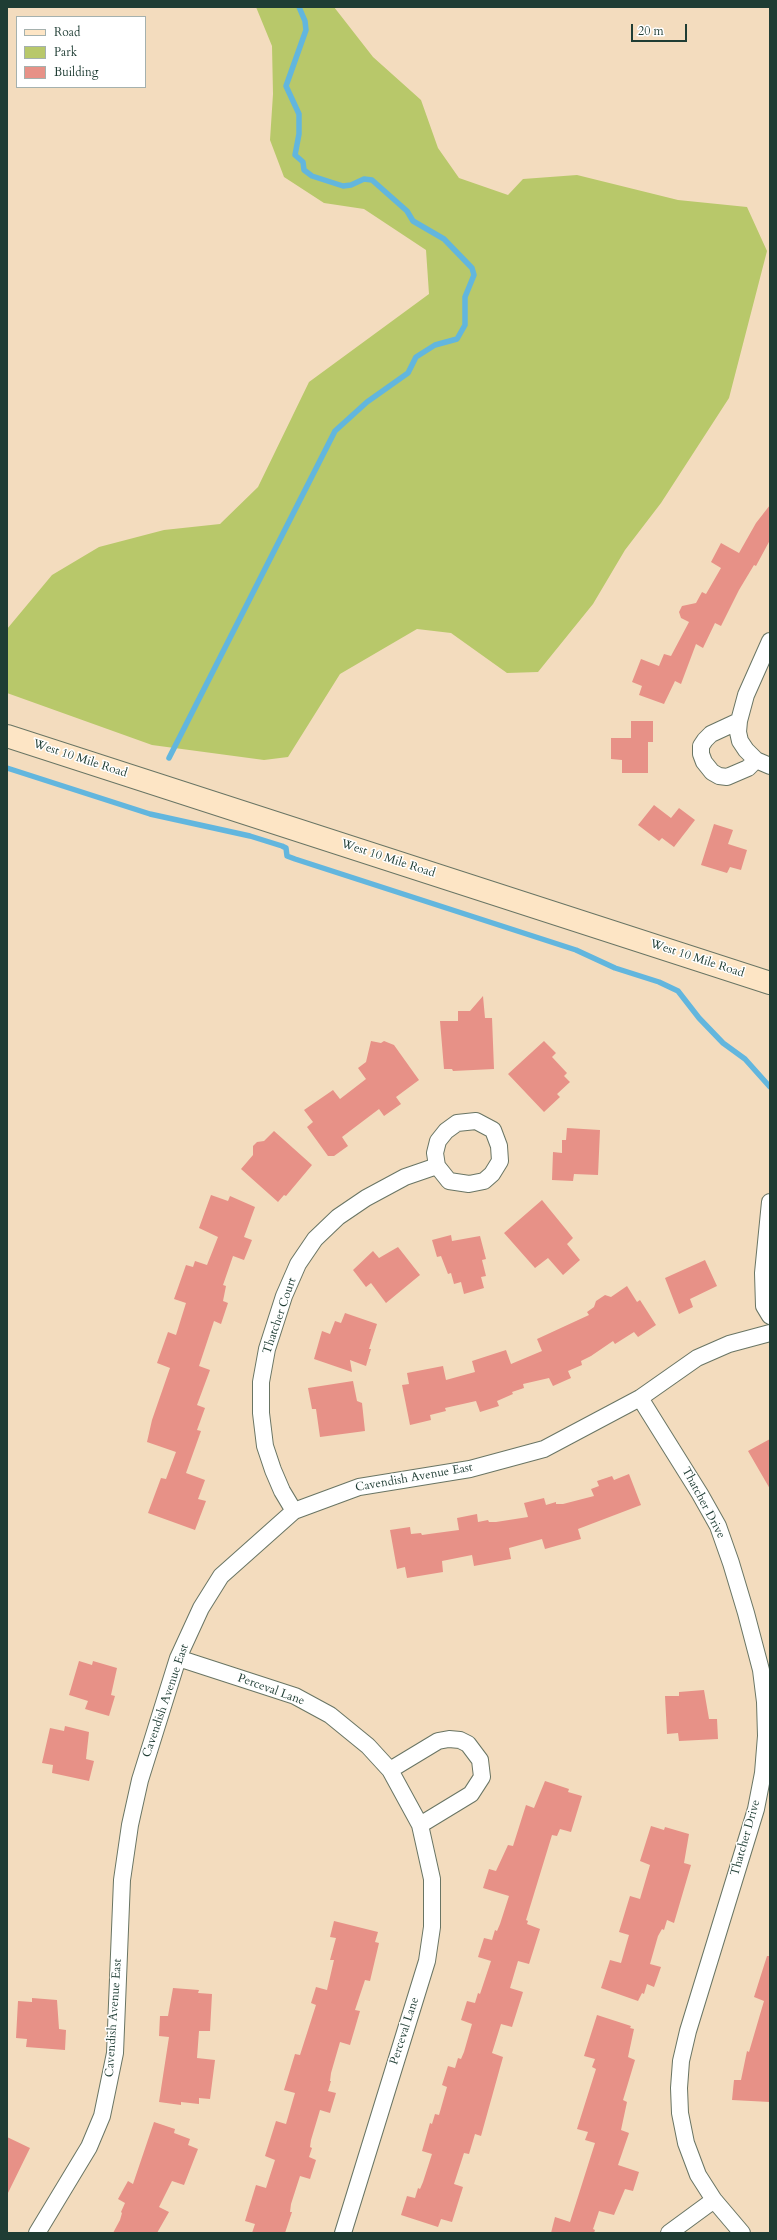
<!DOCTYPE html>
<html>
<head>
<meta charset="utf-8">
<style>
  body { margin:0 }
  #map { position:relative; width:777px; height:2240px; overflow:hidden; background:#f3dcbe; font-family:Cardo,serif }
  canvas { display:block }
  .frame { position:absolute; inset:0; border:8px solid #1f3d34; pointer-events:none }
  .legend { position:absolute; left:16px; top:16px; width:130px; height:72px; box-sizing:border-box; background:#fff; border:1px solid #a5b1ae; margin:0; padding:5px 7px; list-style:none; font-size:12px; color:#1f3d34 }
  .legend li { display:flex; align-items:center; gap:8px; height:20px }
  .legend b { width:20px; border:1px solid #a5b1ae }
  .scale { position:absolute; left:631px; top:24px; width:56px; height:18px; box-sizing:border-box; border:2px solid #1f3d34; border-top:0; padding-left:5px; font-size:12px; line-height:14px; white-space:nowrap; color:#1f3d34; -webkit-text-stroke:3px #fff; paint-order:stroke }
</style>
</head>
<body>
<div id="map">
<canvas width="777" height="2240"></canvas>
<div class="frame"></div>
<ul class="legend">
<li><b style="height:5px;background:#fde5c5"></b>Road</li>
<li><b style="height:11px;background:#b8c86a"></b>Park</li>
<li><b style="height:11px;background:#e79187"></b>Building</li>
</ul>
<div class="scale">20 m</div>
</div>
<script>
const ctx = document.querySelector('canvas').getContext('2d');
ctx.lineJoin = 'round';
function fillPath(path, color) {
  ctx.fillStyle = color;
  ctx.fill(path, 'evenodd');
}
function poly(rows) {
  const path = new Path2D();
  for (const r of rows) {
    path.moveTo(r[0], r[1]);
    for (let i = 2; i < r.length; i += 2) path.lineTo(r[i], r[i + 1]);
  }
  return path;
}
function strokePath(path, color, width, dash) {
  ctx.strokeStyle = color;
  ctx.lineWidth = width;
  ctx.lineCap = dash ? 'butt' : 'round';
  ctx.setLineDash(dash || []);
  ctx.stroke(path);
}
function label(font, color, halo, rows, align = 'center') {
  ctx.font = font + ' Cardo,serif';
  ctx.lineWidth = 3;
  ctx.setLineDash([]);
  ctx.textBaseline = 'middle';
  ctx.strokeStyle = halo;
  ctx.fillStyle = color;
  for (const [text, x, y, turn = 0] of rows) {
    ctx.save();
    ctx.translate(x, y);
    ctx.rotate((+turn || 0) * Math.PI / 180);
    ctx.textAlign = isNaN(turn) ? turn : align;
    if (halo) ctx.strokeText(text, 0, 0);
    ctx.fillText(text, 0, 0);
    ctx.restore();
  }
}
fillPath(poly([
  [256,7,334,7,373,57,421,100,438,148,459,178,508,195,523,179,577,175,678,200,747,207,767,251,729,398,661,503,625,550,593,604,538,672,507,673,451,633,417,629,340,674,288,757,264,760,152,745,7,693,7,629,52,575,99,547,164,530,220,524,258,487,309,382,429,294,426,250,364,209,324,203,284,177,270,140,273,94,272,46]
]), '#b8c86a');
strokePath(poly([
  [169,758,335,431,367,402,408,373,416,357,435,345,457,339,465,325,465,297,474,275,472,268,444,239,413,221,407,211,372,180,364,179,351,185,343,186,312,176,304,170,303,162,295,155,299,134,299,114,286,86,306,30,305,21,299,7],
  [7,768,150,814,250,836,282,846,286,848,287,856,295,859,576,950,615,968,659,982,678,991,699,1018,723,1043,745,1059,770,1087]
]), '#62b6de', 5.5);
fillPath(poly([
  [770,505,770,540,756,566,754,565,739,590,721,626,715,623,703,648,696,644,681,684,675,681,664,704,639,695,642,686,632,682,641,659,659,666,664,654,671,656,689,622,681,618,679,612,682,606,696,603,702,592,706,594,721,568,711,562,721,543,739,553,756,523],
  [631,721,653,721,653,742,648,742,648,773,622,773,622,760,611,759,611,738,631,738],
  [654,805,671,818,679,808,695,820,674,847,662,838,659,841,638,825],
  [714,824,733,830,728,844,747,850,741,870,730,867,727,873,701,865],
  [483,996,485,1018,492,1018,494,1069,453,1071,452,1069,444,1069,440,1021,458,1021,458,1011,470,1011],
  [371,1041,381,1043,384,1041,394,1045,419,1080,396,1097,401,1104,384,1116,379,1109,342,1137,348,1146,334,1156,328,1156,307,1127,313,1122,304,1110,333,1090,340,1099,366,1079,358,1068,366,1062],
  [544,1041,556,1053,552,1057,567,1073,564,1076,570,1082,557,1094,560,1097,544,1112,508,1074],
  [567,1128,600,1130,598,1175,574,1174,573,1181,552,1180,553,1152,562,1153,562,1140,566,1140],
  [274,1131,312,1165,286,1196,284,1195,278,1202,241,1169,253,1155,253,1146,257,1142,264,1141],
  [211,1195,228,1201,230,1196,255,1207,244,1237,252,1240,244,1260,233,1256,223,1285,226,1286,223,1301,228,1303,221,1324,214,1321,199,1366,210,1370,197,1405,205,1408,197,1430,201,1431,186,1473,205,1480,198,1499,206,1501,195,1530,148,1513,161,1478,166,1479,176,1452,147,1442,152,1420,170,1368,157,1363,168,1332,176,1335,186,1303,174,1299,186,1265,193,1267,195,1261,207,1265,218,1237,199,1228],
  [542,1200,573,1238,567,1244,580,1260,563,1275,548,1258,535,1268,504,1233],
  [451,1235,452,1241,480,1236,486,1259,482,1260,486,1276,481,1277,484,1288,464,1294,461,1282,454,1284,451,1273,448,1274,441,1256,437,1257,432,1240],
  [398,1247,420,1275,386,1303,371,1283,366,1287,353,1270,373,1251,379,1258],
  [705,1260,717,1286,690,1299,693,1307,679,1314,665,1278],
  [627,1286,637,1302,640,1300,656,1325,638,1337,634,1332,615,1344,613,1341,591,1356,581,1361,582,1365,568,1371,571,1378,553,1386,549,1378,523,1384,524,1388,512,1392,513,1394,497,1401,499,1406,480,1412,476,1401,445,1408,446,1411,430,1415,431,1420,410,1425,402,1385,409,1384,407,1373,443,1366,446,1380,475,1372,472,1361,506,1350,511,1364,542,1351,537,1339,589,1315,587,1312,594,1307,596,1301,605,1295,611,1297],
  [345,1313,377,1324,369,1349,371,1349,366,1366,350,1360,352,1372,314,1359,322,1331,330,1334,335,1321,341,1323],
  [353,1381,357,1401,362,1403,365,1431,320,1437,316,1409,312,1409,308,1388],
  [770,1439,770,1489,748,1451],
  [629,1474,641,1505,578,1529,581,1539,545,1549,542,1539,509,1548,511,1559,474,1566,472,1555,442,1561,443,1572,407,1578,405,1567,397,1569,390,1530,410,1527,411,1534,421,1533,422,1535,429,1534,459,1530,457,1518,477,1514,478,1522,488,1520,489,1522,496,1522,528,1517,524,1503,544,1498,546,1505,556,1502,556,1504,563,1504,594,1496,591,1489,599,1486,597,1481,612,1476,614,1480],
  [79,1661,92,1665,93,1661,117,1668,111,1695,115,1696,109,1716,85,1709,88,1701,69,1695],
  [704,1690,709,1719,717,1719,718,1739,679,1741,678,1733,667,1734,665,1696,679,1696,679,1692],
  [65,1726,89,1732,86,1759,94,1761,89,1781,52,1773,53,1765,42,1763,50,1728,64,1731],
  [545,1781,569,1789,568,1792,582,1796,571,1832,560,1829,557,1836,552,1835,526,1920,528,1921,527,1924,540,1929,529,1964,518,1961,510,1988,523,1992,512,2027,501,2024,492,2053,503,2057,481,2136,475,2134,469,2154,464,2153,454,2184,463,2187,452,2222,441,2219,438,2227,401,2215,407,2196,415,2198,418,2188,420,2189,423,2182,432,2154,422,2151,430,2123,432,2124,435,2114,439,2115,447,2087,442,2085,448,2066,455,2068,458,2058,461,2059,464,2052,472,2024,461,2020,467,2001,475,2003,478,1993,480,1994,491,1961,478,1957,484,1938,492,1940,495,1930,497,1931,500,1924,509,1896,483,1888,489,1869,496,1871,508,1845,513,1846,526,1805,534,1808],
  [651,1826,664,1830,665,1827,689,1834,684,1863,691,1865,674,1923,667,1920,664,1930,662,1929,658,1936,650,1964,661,1967,654,1987,647,1984,644,1994,642,1993,638,2001,601,1988,610,1960,621,1963,629,1935,619,1932,630,1896,640,1899,650,1865,640,1861],
  [334,1921,378,1932,375,1942,379,1943,370,1981,365,1980,355,2010,360,2011,350,2045,340,2042,331,2073,330,2081,331,2081,328,2091,336,2093,330,2113,320,2110,311,2140,310,2147,312,2148,309,2157,316,2160,310,2179,300,2176,291,2204,290,2212,292,2212,285,2233,252,2233,255,2224,245,2221,256,2185,266,2188,275,2160,265,2156,276,2121,286,2124,295,2093,284,2090,295,2054,300,2055,316,2005,311,2003,316,1987,327,1990,334,1960,330,1960,336,1938,330,1937],
  [767,1956,770,1956,770,2102,732,2100,734,2080,741,2080,747,2051,749,2052,764,2001,754,1997],
  [173,1988,199,1990,198,1993,212,1994,210,2031,199,2031,197,2058,215,2060,210,2099,199,2098,199,2104,181,2102,181,2105,159,2102,169,2037,159,2036,160,2016,168,2016],
  [32,1998,57,2000,59,2029,66,2030,65,2050,26,2047,27,2039,16,2038,18,2001,32,2002],
  [597,2015,631,2026,630,2028,634,2029,628,2057,635,2060,623,2100,627,2102,621,2130,629,2133,618,2165,639,2172,633,2191,625,2189,614,2215,599,2211,593,2229,595,2230,594,2233,551,2233,555,2217,570,2222,595,2143,585,2140,588,2132,577,2129,596,2069,592,2067,595,2059,584,2056],
  [154,2122,175,2129,174,2133,190,2139,188,2145,198,2149,184,2185,172,2181,159,2207,169,2212,157,2233,113,2233,120,2220,122,2213,121,2212,125,2203,118,2199,128,2181,133,2184],
  [7,2137,30,2148,7,2195]
]), '#e79187');
const minor = poly([
  [770,641,746,695,739,721,738,732,740,741,746,750,756,760,770,766],
  [739,721,711,734,705,740,701,746,701,754,704,762,712,772,719,776,727,777,748,768,756,760],
  [770,1202,763,1273,764,1306,770,1316],
  [640,1398,700,1494,718,1526,731,1563,746,1613,761,1670,765,1702,766,1736,763,1773,756,1809,688,2031,681,2061,679,2088,680,2113,686,2143,698,2175,714,2200,742,2233],
  [294,1511,282,1491,273,1470,265,1446,261,1413,261,1382,267,1349,284,1296,298,1264,315,1239,338,1217,366,1198,405,1177,437,1166,449,1181,469,1184,484,1181,492,1174,500,1161,499,1146,493,1130,476,1121,457,1123,446,1131,438,1141,435,1153,437,1166],
  [178,1658,295,1696,330,1715,368,1746,390,1770,420,1825,432,1879,432,1927,427,1961,343,2233],
  [390,1770,438,1741,449,1739,460,1740,468,1744,480,1760,482,1777,471,1794,420,1825],
  [37,2233,89,2147,102,2116,115,2053,122,1880,130,1825,140,1780,178,1658,201,1608,221,1576,294,1511,359,1487,470,1469,544,1449,640,1398,697,1358,729,1344,770,1333],
  [669,2233,714,2200]
]);
const secondary = poly([
  [7,736,770,983]
]);
strokePath(minor, '#697564', 18);
strokePath(secondary, '#697564', 24);
strokePath(minor, '#fff', 16);
strokePath(secondary, '#fde5c5', 22);
label('12px', '#1f3d34', '#fff', [
  ["West 10 Mile Road",80,759,18],
  ["West 10 Mile Road",388,859,18],
  ["West 10 Mile Road",697,959,18],
  ["Thatcher Court",280,1316,-71],
  ["Cavendish Avenue East",414,1478,-10],
  ["Thatcher Drive",703,1503,62],
  ["Perceval Lane",271,1690,20],
  ["Cavendish Avenue East",166,1701,-71],
  ["Thatcher Drive",746,1838,-74],
  ["Cavendish Avenue East",114,2018,-86],
  ["Perceval Lane",405,2031,-72]
]);
</script>
</body>
</html>
